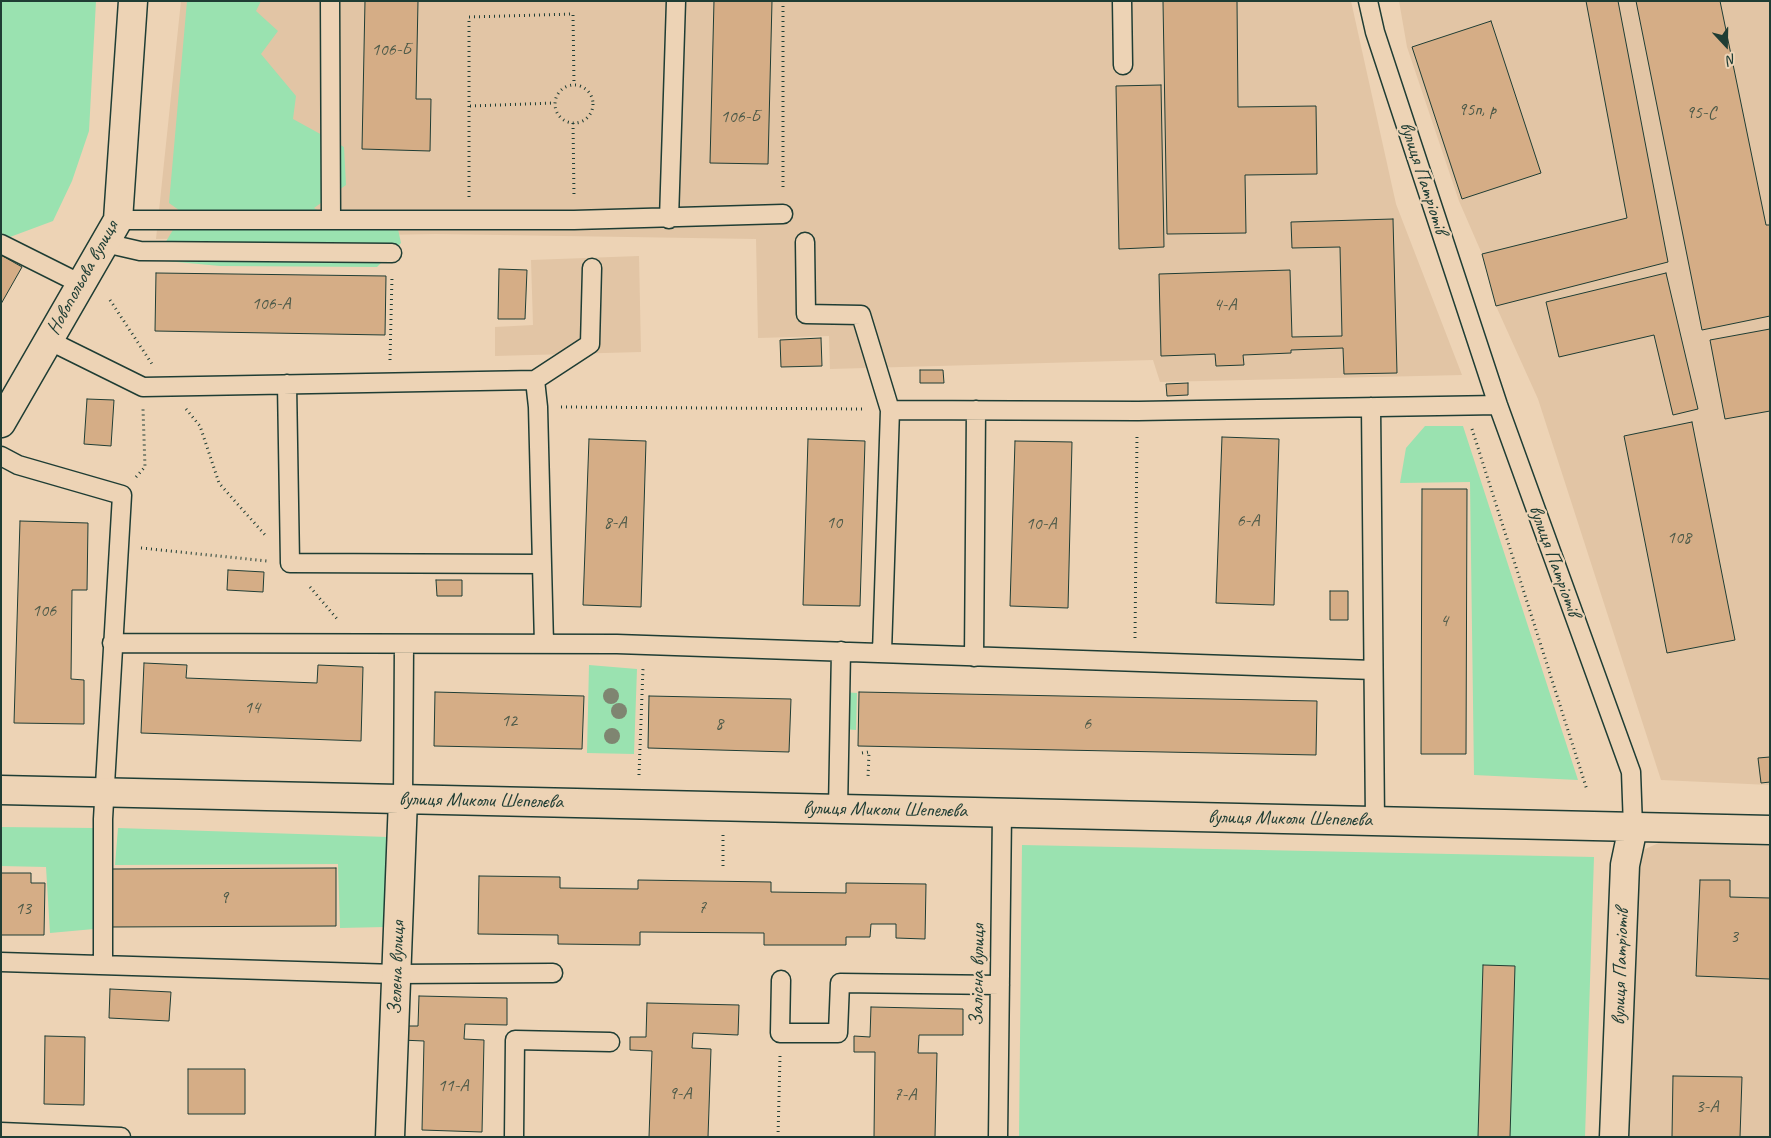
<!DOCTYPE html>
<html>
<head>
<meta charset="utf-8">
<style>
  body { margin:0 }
  #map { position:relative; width:1771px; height:1138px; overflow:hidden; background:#edd3b5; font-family:Caveat,sans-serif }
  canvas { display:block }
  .frame { position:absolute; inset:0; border:2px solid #1f3d34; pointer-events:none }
  .north { position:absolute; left:1701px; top:20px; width:50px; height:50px; -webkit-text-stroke:4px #edd3b5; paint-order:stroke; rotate:159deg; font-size:14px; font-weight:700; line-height:20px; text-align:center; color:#1f3d34 }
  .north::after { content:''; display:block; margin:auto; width:18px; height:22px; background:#1f3d34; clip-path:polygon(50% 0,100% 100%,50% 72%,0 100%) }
</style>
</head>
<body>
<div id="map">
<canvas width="1771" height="1138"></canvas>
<div class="frame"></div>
<div class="north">N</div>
</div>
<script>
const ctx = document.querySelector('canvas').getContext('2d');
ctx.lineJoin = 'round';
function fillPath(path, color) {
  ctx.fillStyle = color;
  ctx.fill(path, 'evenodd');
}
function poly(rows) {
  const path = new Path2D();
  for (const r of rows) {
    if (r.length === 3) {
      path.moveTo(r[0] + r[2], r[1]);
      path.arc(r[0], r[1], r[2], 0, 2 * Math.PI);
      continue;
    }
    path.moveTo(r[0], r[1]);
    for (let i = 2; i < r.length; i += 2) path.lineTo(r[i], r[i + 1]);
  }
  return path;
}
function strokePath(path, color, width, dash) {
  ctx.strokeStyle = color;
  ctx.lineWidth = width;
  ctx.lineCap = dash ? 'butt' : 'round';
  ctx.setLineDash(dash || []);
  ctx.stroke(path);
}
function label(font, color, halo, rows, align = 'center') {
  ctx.font = font + ' Caveat,sans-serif';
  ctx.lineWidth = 4.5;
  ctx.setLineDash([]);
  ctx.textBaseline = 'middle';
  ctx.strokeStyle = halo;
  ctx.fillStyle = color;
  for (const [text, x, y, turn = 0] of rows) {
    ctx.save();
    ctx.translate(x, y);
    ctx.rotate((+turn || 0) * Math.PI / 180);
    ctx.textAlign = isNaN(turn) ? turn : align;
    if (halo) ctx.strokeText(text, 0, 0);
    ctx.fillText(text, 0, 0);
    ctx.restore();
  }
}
fillPath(poly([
  [181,1,1351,1,1396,204,1462,375,1160,382,1153,360,830,369,829,336,758,338,756,239,436,234,156,239],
  [1399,1,1770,1,1770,785,1661,780,1538,399,1496,306,1482,254,1459,201,1407,47],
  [639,256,641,352,495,356,495,327,533,325,531,260],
  [1661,842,1770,846,1770,1137,1624,1137,1635,872,1643,850]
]), '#e2c5a5');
fillPath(poly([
  [1,1,96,1,89,131,72,181,53,221,10,237,1,233],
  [187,1,261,1,256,11,278,31,261,54,296,96,293,119,344,147,346,185,314,208,344,227,394,211,401,243,377,267,220,266,155,260,183,213,169,203],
  [1425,426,1463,426,1578,780,1474,775,1470,482,1400,483,1406,448],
  [589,665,637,669,634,754,587,753],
  [843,692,857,693,856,730,843,729],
  [1,827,93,828,94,929,50,933,46,867,1,866],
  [118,828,388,837,385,927,340,928,338,864,115,865],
  [1022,845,1594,857,1585,1137,1019,1137]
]), '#9ae2b0');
const building = poly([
  [365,1,418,1,416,99,431,99,430,151,362,149,365,1],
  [714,1,772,1,768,164,710,163,714,1],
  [1163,1,1237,1,1238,107,1316,106,1317,174,1245,175,1246,233,1167,234,1163,1],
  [1586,1,1618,1,1668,262,1496,306,1482,254,1627,218,1586,1],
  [1636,1,1720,1,1766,225,1770,225,1770,316,1702,330,1636,1],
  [1491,21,1541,173,1462,199,1412,47,1491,21],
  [1161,85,1164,247,1119,249,1116,86,1161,85],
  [1393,219,1397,373,1344,374,1343,348,1291,350,1291,353,1243,355,1244,365,1216,366,1215,354,1161,356,1159,274,1290,270,1292,337,1342,336,1340,247,1292,248,1291,222,1393,219],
  [1,255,22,267,1,304,1,255],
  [499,269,527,270,525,319,498,319,499,269],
  [156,273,386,276,385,335,155,331,156,273],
  [1666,273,1698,409,1673,415,1654,335,1559,357,1546,302,1666,273],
  [1770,329,1770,411,1725,419,1710,340,1770,329],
  [821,338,822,366,781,367,780,340,821,338],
  [920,370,943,370,944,383,920,383,920,370],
  [1188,383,1188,395,1167,396,1166,384,1188,383],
  [87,399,114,400,111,446,84,444,87,399],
  [1692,422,1735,640,1667,653,1624,436,1692,422],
  [1222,437,1279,439,1274,605,1216,603,1222,437],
  [589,439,646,441,641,607,583,605,589,439],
  [808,439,865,441,860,606,803,605,808,439],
  [1015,441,1072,442,1068,608,1010,606,1015,441],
  [1422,489,1467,489,1466,754,1421,754,1422,489],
  [20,521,88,523,87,590,72,590,71,679,84,680,84,724,14,723,20,521],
  [228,570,264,572,263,592,227,590,228,570],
  [436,580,462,580,462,596,437,596,436,580],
  [1330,591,1348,591,1348,620,1330,620,1330,591],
  [144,663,187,665,186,678,317,683,318,665,363,667,361,741,141,733,144,663],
  [435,692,584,696,582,749,434,746,435,692],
  [859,692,1317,701,1316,755,858,746,859,692],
  [649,696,791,699,789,752,648,748,649,696],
  [1770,757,1770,782,1761,783,1758,758,1770,757],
  [336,868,336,926,112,927,112,869,336,868],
  [1,873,31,873,31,883,45,883,44,935,1,935,1,873],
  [479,876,560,877,560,888,638,889,638,880,771,882,771,892,846,893,846,883,926,884,925,939,896,938,896,924,871,924,870,937,846,937,846,945,764,945,764,933,640,932,640,945,558,944,558,935,478,934,479,876],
  [1700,880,1730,880,1730,897,1770,898,1770,979,1696,976,1700,880],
  [1483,965,1515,966,1510,1137,1478,1137,1483,965],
  [110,989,171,992,169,1021,109,1018,110,989],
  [419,996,507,998,507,1025,465,1024,464,1039,484,1040,482,1132,422,1130,424,1041,401,1040,401,1026,418,1026,419,996],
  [647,1003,739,1005,738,1035,693,1033,692,1048,711,1049,708,1137,649,1137,652,1051,630,1050,630,1037,646,1037,647,1003],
  [871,1007,963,1009,963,1035,919,1035,918,1053,937,1053,935,1137,874,1137,875,1052,854,1052,854,1036,870,1037,871,1007],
  [45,1036,85,1037,84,1105,44,1104,45,1036],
  [188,1069,245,1069,245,1114,188,1114,188,1069],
  [1673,1076,1742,1077,1740,1137,1672,1137,1673,1076]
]);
fillPath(building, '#d5ad86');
strokePath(building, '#1f3d34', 1);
const service = poly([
  [330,1,331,220],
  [1122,1,1123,65],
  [1368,1,1375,32,1498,405,1631,772,1633,827],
  [669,219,676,1],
  [118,220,574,220,783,214],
  [805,242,806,314,861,315,890,410,882,652],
  [105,243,140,251,392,253],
  [1,244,81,284],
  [48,340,143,387,535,380,590,344,592,268],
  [535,380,538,407,544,644],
  [287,384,290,563,542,564],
  [1371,407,1375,821],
  [890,410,1138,411,1498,405],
  [1,456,18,465,122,495,103,819,103,965],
  [112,643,617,644,1373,670],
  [974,657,976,410],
  [403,799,404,645],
  [838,809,841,651],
  [1,962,396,974,553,973],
  [781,980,780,1033,838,1033,840,983,1000,985],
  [1,1132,121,1137],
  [514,1137,515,1040,610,1042],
  [998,1137,1002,813]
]);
const minor = poly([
  [1,423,118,220,133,1],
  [1,790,1770,830],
  [390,1137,403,799],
  [1614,1137,1625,865,1633,827]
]);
strokePath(service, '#1f3d34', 21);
strokePath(minor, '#1f3d34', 31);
strokePath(poly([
  [783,1,783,191],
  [574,104,19],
  [470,106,554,103],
  [573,123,574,197],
  [469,197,469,17,573,14,574,85],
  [110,300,152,364],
  [390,360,392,276],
  [561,407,865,409],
  [186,409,200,426,219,483,265,535],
  [1472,429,1587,790],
  [136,477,145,467,143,409],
  [141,548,267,561],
  [310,587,338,620],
  [1135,638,1137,434],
  [862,753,869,752,868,778],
  [639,775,643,668],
  [723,866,723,834],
  [778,1137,780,1056]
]), '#1f3d34', 3, [1, 4]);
strokePath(service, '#edd3b5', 18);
strokePath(minor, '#edd3b5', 28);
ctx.fillStyle = '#7f8571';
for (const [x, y] of [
  [611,696],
  [619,711],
  [612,736]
]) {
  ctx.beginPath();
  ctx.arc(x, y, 8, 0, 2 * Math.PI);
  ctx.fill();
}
label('18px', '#4c5948', null, [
  ["106-Б",391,50],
  ["95п, р",1477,110],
  ["95-С",1701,113],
  ["106-Б",740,117],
  ["106-А",271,304],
  ["4-А",1225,305],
  ["6-А",1248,521],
  ["8-А",615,523],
  ["10",834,523],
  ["10-А",1041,524],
  ["108",1679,538],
  ["106",44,611],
  ["4",1444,621],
  ["14",252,708],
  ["12",509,721],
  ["8",719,724],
  ["6",1087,724],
  ["9",224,898],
  ["7",702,908],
  ["13",23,909],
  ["3",1734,937],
  ["11-А",453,1086],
  ["9-А",680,1094],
  ["7-А",905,1095],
  ["3-А",1707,1107]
]);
label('20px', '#1f3d34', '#edd3b5', [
  ["вулиця Патріотів",1423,178,72],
  ["Новопольова вулиця",83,278,-61],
  ["вулиця Патріотів",1554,561,70],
  ["вулиця Миколи Шепелєва",481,801,1],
  ["вулиця Миколи Шепелєва",885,810,1],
  ["вулиця Миколи Шепелєва",1290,819,1],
  ["вулиця Патріотів",1621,967,-88],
  ["Зелена вулиця",397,968,-88],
  ["Залісна вулиця",978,975,-89]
]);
</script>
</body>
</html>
